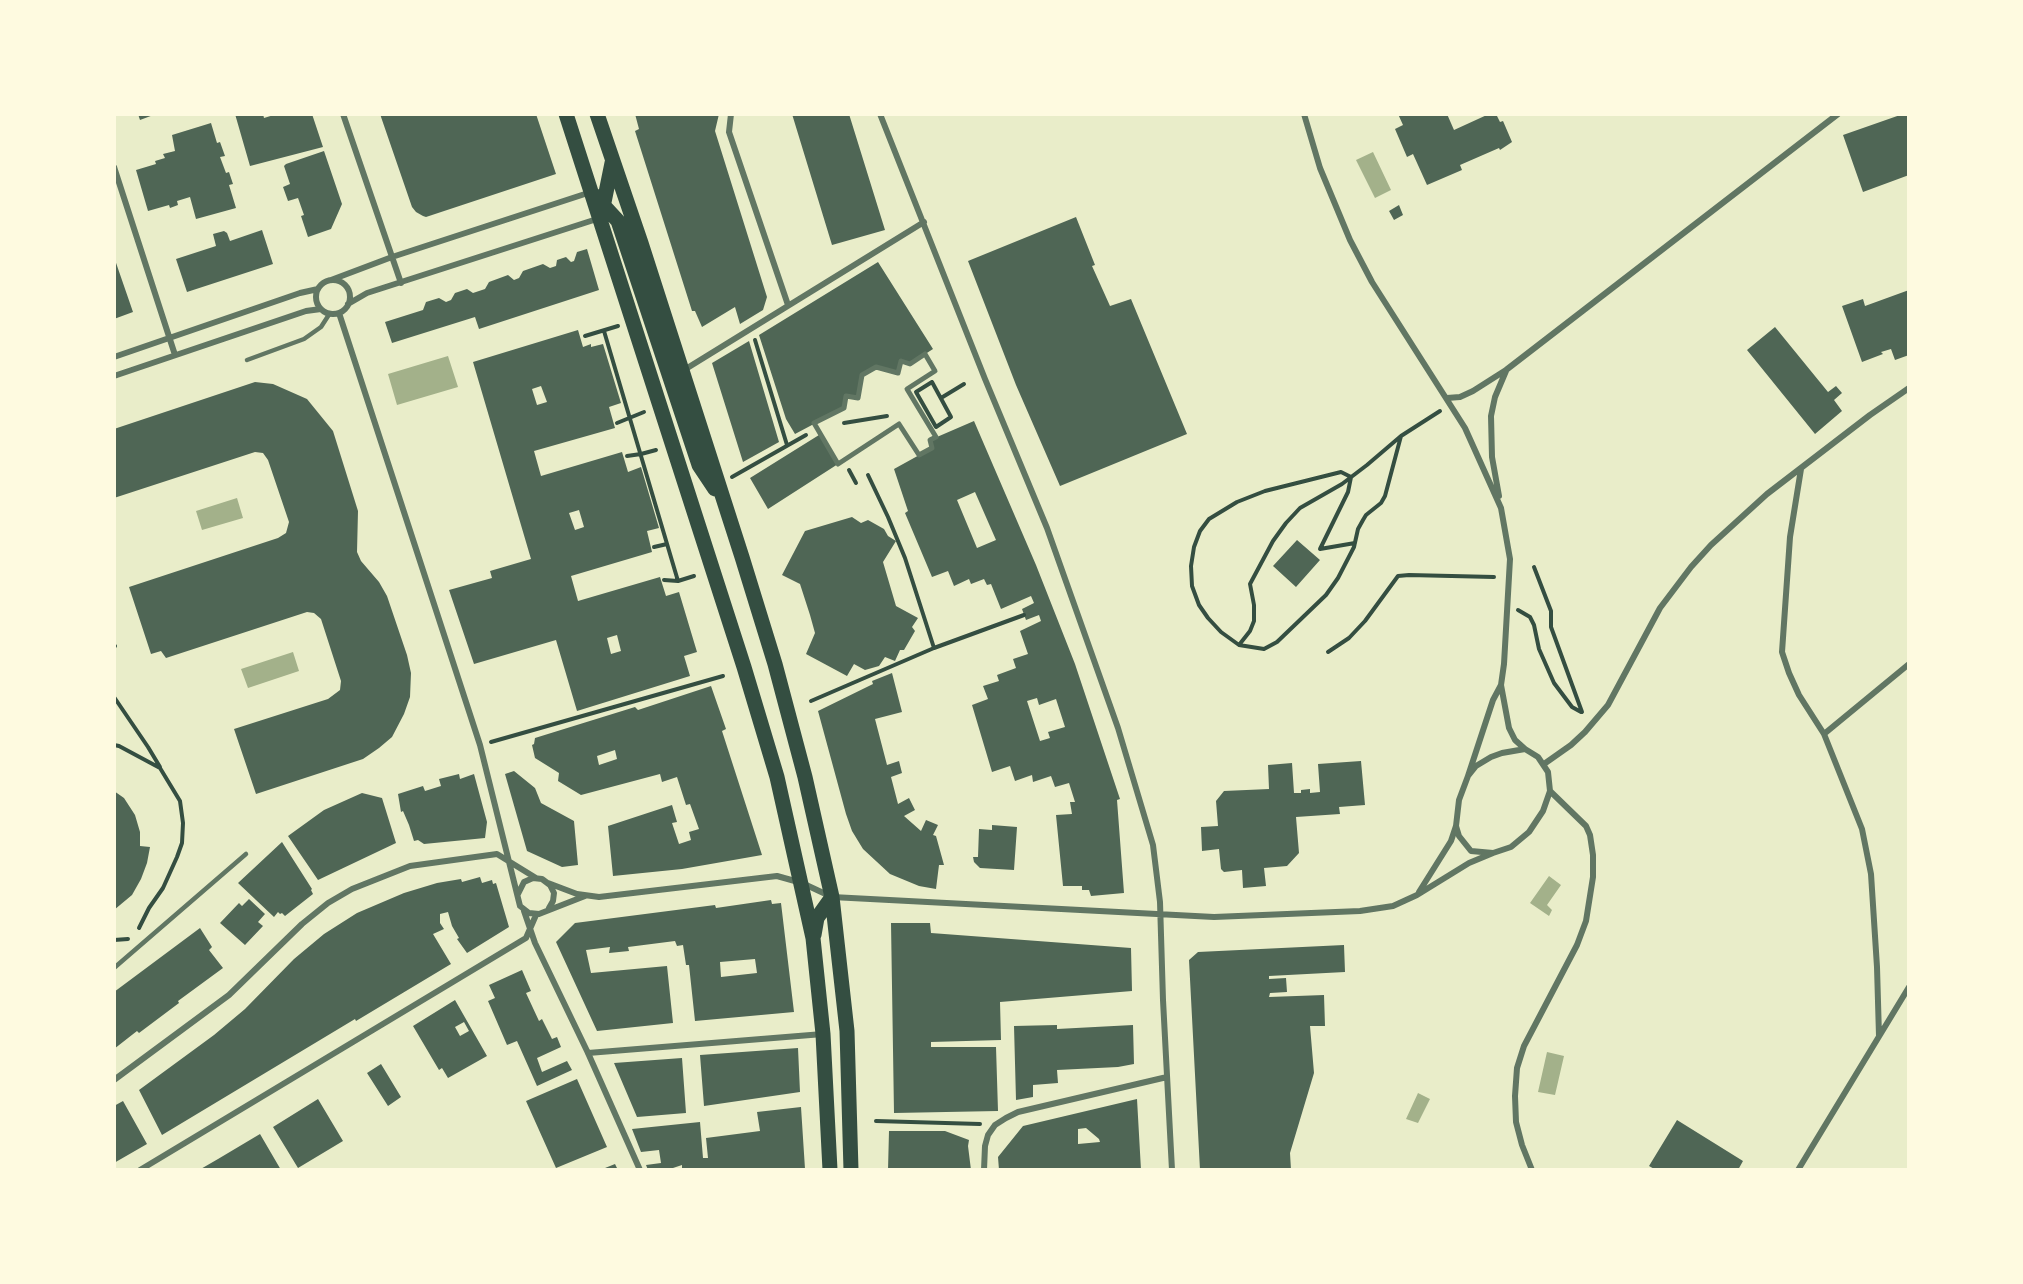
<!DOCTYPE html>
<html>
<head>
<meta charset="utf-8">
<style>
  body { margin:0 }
  #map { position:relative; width:2023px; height:1284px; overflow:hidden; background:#e9edc9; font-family:"DejaVu Sans",sans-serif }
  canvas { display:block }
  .frame { position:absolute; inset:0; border:116px solid #fefae0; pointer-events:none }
</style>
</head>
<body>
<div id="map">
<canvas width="2023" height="1284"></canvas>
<div class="frame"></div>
</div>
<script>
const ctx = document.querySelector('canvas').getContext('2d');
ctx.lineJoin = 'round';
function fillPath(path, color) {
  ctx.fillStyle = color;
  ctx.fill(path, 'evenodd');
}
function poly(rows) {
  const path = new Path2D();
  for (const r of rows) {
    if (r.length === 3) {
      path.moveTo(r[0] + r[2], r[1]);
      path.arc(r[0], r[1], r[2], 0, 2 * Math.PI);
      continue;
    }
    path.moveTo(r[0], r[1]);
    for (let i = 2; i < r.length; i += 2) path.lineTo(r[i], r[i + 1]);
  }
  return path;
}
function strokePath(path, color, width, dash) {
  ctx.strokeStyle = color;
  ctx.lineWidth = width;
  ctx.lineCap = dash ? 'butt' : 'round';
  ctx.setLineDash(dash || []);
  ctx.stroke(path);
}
fillPath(poly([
  [1373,152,1391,190,1375,198,1356,160],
  [448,356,458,387,397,405,388,374],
  [237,498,243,518,202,530,196,511],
  [293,652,299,671,248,688,241,669],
  [1549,876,1561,885,1547,905,1552,910,1549,916,1530,903],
  [1547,1052,1564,1056,1555,1095,1538,1092],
  [1418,1093,1430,1099,1418,1123,1406,1119]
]), '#a3b18a');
fillPath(poly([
  [138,114,156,114,140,120],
  [235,114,263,114,264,118,277,114,312,114,323,147,250,166],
  [380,114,536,114,556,174,426,217,423,216,416,212,412,207],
  [635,114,719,114,715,131,767,297,763,310,740,324,735,307,702,327,695,311,692,311,635,131,639,129],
  [792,114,849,114,885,230,832,245],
  [1398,114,1447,114,1454,130,1489,114,1496,114,1500,122,1503,121,1512,142,1500,150,1499,148,1460,165,1462,170,1427,185,1413,154,1407,157,1395,129,1403,125],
  [1903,114,1909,114,1909,175,1863,192,1843,135],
  [211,123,217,143,220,142,225,156,220,157,226,173,229,172,233,184,229,185,236,208,196,219,190,197,177,201,178,205,170,208,169,205,148,211,136,170,156,164,155,161,165,158,163,154,175,151,172,135],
  [324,151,342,204,331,229,308,237,301,216,304,215,298,198,288,201,283,187,290,184,284,166,286,164],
  [1399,205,1403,215,1394,220,1389,211],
  [1076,217,1095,265,1092,266,1110,306,1131,299,1187,434,1060,486,1016,385,968,261],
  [262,230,273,264,187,292,176,259,216,246,213,234,224,231,227,233,230,241],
  [587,249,599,290,479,329,475,317,392,343,385,322,423,310,426,302,439,298,446,302,451,300,455,293,467,289,473,293,485,289,489,282,508,275,514,280,519,278,523,271,543,264,550,268,556,266,557,260,566,257,571,262,574,261,577,252],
  [114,257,133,312,114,319],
  [878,262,933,349,910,364,901,361,898,373,876,367,862,375,858,398,846,396,844,408,795,434,786,419,759,335],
  [1909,290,1909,355,1895,360,1891,349,1881,352,1883,354,1862,362,1842,306,1863,299,1865,306],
  [1775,327,1828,392,1836,386,1842,393,1834,400,1842,411,1815,434,1747,350],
  [578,330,583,347,591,344,591,347,603,344,621,403,609,407,615,428,534,451,541,476,622,452,628,472,641,467,659,528,647,531,652,552,571,576,578,601,660,577,666,596,679,592,697,652,684,656,690,676,577,711,556,640,474,664,449,590,492,578,490,571,531,559,473,362],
  [541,386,547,402,537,405,532,389],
  [579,510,584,527,575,530,569,513],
  [617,635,621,651,611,654,607,638],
  [749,341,779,442,743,462,712,363],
  [255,382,273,384,307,399,333,431,358,511,357,552,361,561,379,582,387,596,407,655,411,673,410,697,404,714,392,737,379,748,363,759,256,794,234,729,328,699,340,690,341,681,321,619,314,613,307,612,166,658,161,651,151,654,129,587,278,538,286,533,289,522,268,460,263,453,255,452,114,498,114,429],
  [974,421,1036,565,1075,664,1120,799,1117,800,1124,893,1091,896,1089,890,1082,890,1082,886,1063,886,1056,815,1072,814,1070,802,1075,802,1069,783,1055,787,1051,776,1033,782,1032,775,1015,781,1010,766,992,772,972,705,988,699,983,686,999,681,997,675,1016,668,1013,659,1028,654,1020,631,1041,621,1039,615,1026,620,1022,609,1034,603,1031,596,1001,609,991,584,987,585,984,579,971,584,969,579,954,586,948,571,932,577,905,513,908,511,894,469,932,448,930,440],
  [975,492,996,540,977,548,957,500],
  [1037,698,1039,705,1056,699,1065,727,1048,732,1050,738,1040,741,1027,701],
  [819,435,838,464,768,509,750,478],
  [852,517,861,523,868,520,884,529,888,536,896,541,883,562,896,606,918,618,912,627,915,631,904,650,900,650,895,661,885,657,879,666,865,670,854,664,847,676,806,654,815,633,810,615,800,584,782,575,805,531],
  [1297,540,1320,560,1296,587,1273,566],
  [892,673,902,712,875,719,887,765,899,761,902,773,891,777,898,804,909,798,915,810,904,816,921,831,926,820,938,825,933,835,936,836,944,865,939,865,936,889,919,886,890,874,863,849,852,831,846,814,818,711,873,684,872,681],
  [711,686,726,729,722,731,762,855,682,869,613,876,608,826,672,805,677,822,672,823,679,844,691,840,689,832,699,829,690,804,686,805,677,777,662,782,660,774,581,795,558,781,559,773,535,758,532,745,534,744,535,738,635,707,638,710],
  [615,750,617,759,599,765,597,756],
  [1361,761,1365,805,1339,807,1340,814,1296,817,1299,853,1287,866,1264,868,1266,886,1243,888,1242,870,1224,872,1221,869,1219,849,1202,851,1201,827,1218,826,1216,801,1224,791,1269,789,1268,765,1292,763,1294,793,1301,793,1301,790,1310,789,1310,793,1320,792,1318,764],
  [514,771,535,788,541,803,574,821,578,865,562,867,527,851,505,774],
  [459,774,460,779,474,774,487,822,485,838,424,844,418,840,414,841,409,825,403,811,401,812,398,794,423,786,425,791,441,786,439,779],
  [114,791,124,798,135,815,140,832,140,846,150,847,147,863,141,879,132,895,114,910],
  [362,793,382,798,396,843,318,880,288,836,324,810],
  [992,825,1017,827,1014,870,980,868,974,862,973,857,978,857,979,829,992,830],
  [282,842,312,889,311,890,313,894,285,916,282,913,280,914,278,912,274,917,238,883],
  [480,877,482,883,492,880,493,884,496,883,509,927,467,953,457,939,459,938,452,926,448,912,440,914,440,923,444,929,433,934,451,964,356,1021,355,1019,162,1135,139,1090,214,1035,245,1009,294,959,324,934,357,913,404,893,437,883,461,879,462,882],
  [249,899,265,914,258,922,263,926,245,945,220,923,239,903,242,906],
  [771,900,772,904,781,903,794,1012,695,1021,689,965,686,965,683,945,677,946,675,941,628,947,629,951,609,953,610,947,586,950,591,973,667,966,673,1023,597,1031,556,942,575,923,715,905,716,908],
  [755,959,757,973,721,977,720,962],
  [891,923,930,923,931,933,1131,948,1132,991,1000,1002,1001,1040,931,1042,931,1047,996,1047,998,1111,894,1113],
  [200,928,212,947,209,950,223,968,178,1001,179,1003,139,1033,137,1031,114,1049,114,992],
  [1344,945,1345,972,1269,976,1269,979,1286,978,1287,992,1270,993,1269,997,1324,995,1325,1026,1310,1026,1314,1073,1290,1153,1291,1170,1200,1170,1189,960,1198,952],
  [522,970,531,991,526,993,539,1021,542,1019,552,1039,557,1037,561,1047,537,1058,542,1072,567,1061,572,1070,537,1086,517,1041,507,1045,488,1001,495,998,489,985],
  [455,1000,487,1056,448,1078,442,1068,439,1070,413,1026],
  [464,1022,469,1031,460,1036,455,1027],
  [1057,1025,1057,1029,1133,1025,1134,1064,1118,1067,1057,1070,1058,1083,1033,1085,1033,1097,1016,1100,1014,1026],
  [798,1048,800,1092,704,1106,700,1055],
  [682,1058,686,1113,637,1117,614,1063],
  [381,1064,401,1097,388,1106,367,1073],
  [577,1079,607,1147,556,1168,526,1101],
  [318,1099,343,1141,298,1168,273,1127],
  [1137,1099,1141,1170,999,1170,998,1157,1023,1126],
  [1086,1128,1099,1139,1100,1142,1078,1144,1078,1129],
  [123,1101,147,1144,114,1163,114,1106],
  [801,1107,805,1169,794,1170,682,1170,682,1165,667,1170,648,1170,646,1165,661,1163,659,1150,641,1152,632,1129,700,1122,703,1158,708,1158,706,1138,760,1131,757,1112],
  [1677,1120,1743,1161,1738,1170,1656,1170,1649,1166],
  [889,1131,945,1131,969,1140,968,1146,971,1170,888,1170],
  [260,1134,281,1170,199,1170,218,1159],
  [615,1164,618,1170,600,1170]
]), '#4f6655');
strokePath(poly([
  [604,331,678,581],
  [585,336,618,326],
  [755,340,787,445],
  [932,382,951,417,936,427,916,392,932,382],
  [941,398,964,384],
  [617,423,644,412],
  [844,423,887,416],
  [627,456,641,454,656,450],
  [849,470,856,483],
  [868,475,888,517,905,558,934,648],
  [732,477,806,435],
  [654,547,667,544],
  [1320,549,1348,492,1351,477,1341,472,1265,491,1237,502,1209,519,1200,531,1194,547,1191,566,1192,586,1199,605,1208,618,1221,632,1239,645,1264,649,1277,642,1326,595,1338,578,1354,547,1358,529,1363,520,1366,515,1381,503,1385,496,1401,436],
  [1320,549,1355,543],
  [1534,567,1551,611,1551,627,1582,712],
  [664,580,678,581,694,576],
  [1518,610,1530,617,1534,625,1539,649,1554,683,1572,707,1581,712],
  [1239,645,1250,631,1254,621,1254,605,1250,584,1273,541,1286,523,1300,508,1342,484,1367,465,1401,436,1440,411],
  [114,647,115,646],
  [1328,652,1349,638,1365,621,1398,576,1409,575,1494,577],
  [114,697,148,747,160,767],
  [811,701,934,648,1024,615],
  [491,742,723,676],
  [114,745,119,746,160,768,180,801,183,823,182,843,177,857,163,888,149,908,139,928],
  [114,940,128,939],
  [876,1121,980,1124]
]), '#344e41', 4);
strokePath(poly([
  [247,360,304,339,321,327,330,313],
  [114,968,246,854]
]), '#617663', 4.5);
strokePath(poly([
  [925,354,935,371,907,389,936,437,930,440,932,448,919,455,899,424,838,464,814,423,844,408,846,396,858,398,862,375,876,367,898,373,901,361,910,364,925,354]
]), '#617663', 5);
strokePath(poly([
  [343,114,401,283],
  [731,114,729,132,788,305],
  [880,114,985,379,1047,528,1118,728,1153,845,1160,902,1163,1000,1172,1170],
  [1304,114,1320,168,1350,240,1372,282,1465,428,1501,508,1510,559,1504,664,1501,685,1493,700,1468,776],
  [114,167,175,355],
  [331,280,392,257,591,192],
  [333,297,17],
  [348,304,367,293,600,218],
  [339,313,480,745,520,906,529,913,539,914,585,896],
  [114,357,300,293,318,289],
  [684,370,924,222],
  [114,376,306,311,321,309],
  [1447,398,1460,397,1473,391,1506,370,1838,114],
  [1801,469,1790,537,1782,652,1789,673,1799,695,1824,734,1862,829,1871,874,1877,967,1879,1036],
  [1499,496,1492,457,1491,416,1495,397,1506,371],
  [1501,685,1509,728,1515,740,1525,749],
  [1824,734,1909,664],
  [1525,749,1538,757,1548,772,1550,791,1543,811,1529,832,1511,847,1493,853,1471,851,1459,836,1456,826,1459,800,1468,776,1476,766,1491,757,1502,753,1525,749],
  [1544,764,1571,745,1585,732,1608,705,1660,608,1691,567,1711,545,1767,494,1870,415,1909,388],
  [548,883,577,894,599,897,777,876,802,883,832,897,1214,917,1360,911,1393,906,1417,895,1469,863,1493,853],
  [1419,892,1451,841,1456,826],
  [518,894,524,882,533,878,542,879,550,885,554,893,553,901,549,908],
  [524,911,535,943,588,1053,640,1170],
  [588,1053,823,1034],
  [114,1080,229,995,302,924,328,903,352,889,410,866,497,854,536,878],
  [140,1170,526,938,536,915],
  [984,1170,985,1146,988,1135,995,1125,1006,1118,1018,1112,1167,1077],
  [1532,1170,1522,1145,1516,1122,1515,1096,1517,1068,1524,1046,1577,945,1586,921,1593,877,1593,855,1590,835,1586,826,1550,791],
  [1798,1170,1909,987]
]), '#617663', 6);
strokePath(poly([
  [566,114,744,667,777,777,813,938,823,1034,830,1170],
  [597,114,641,243,742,557,775,664,805,777,832,897,847,1031,851,1170],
  [594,195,618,221,699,465,715,489],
  [602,212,612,163],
  [814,935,817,918,832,897]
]), '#344e41', 15);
</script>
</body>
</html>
